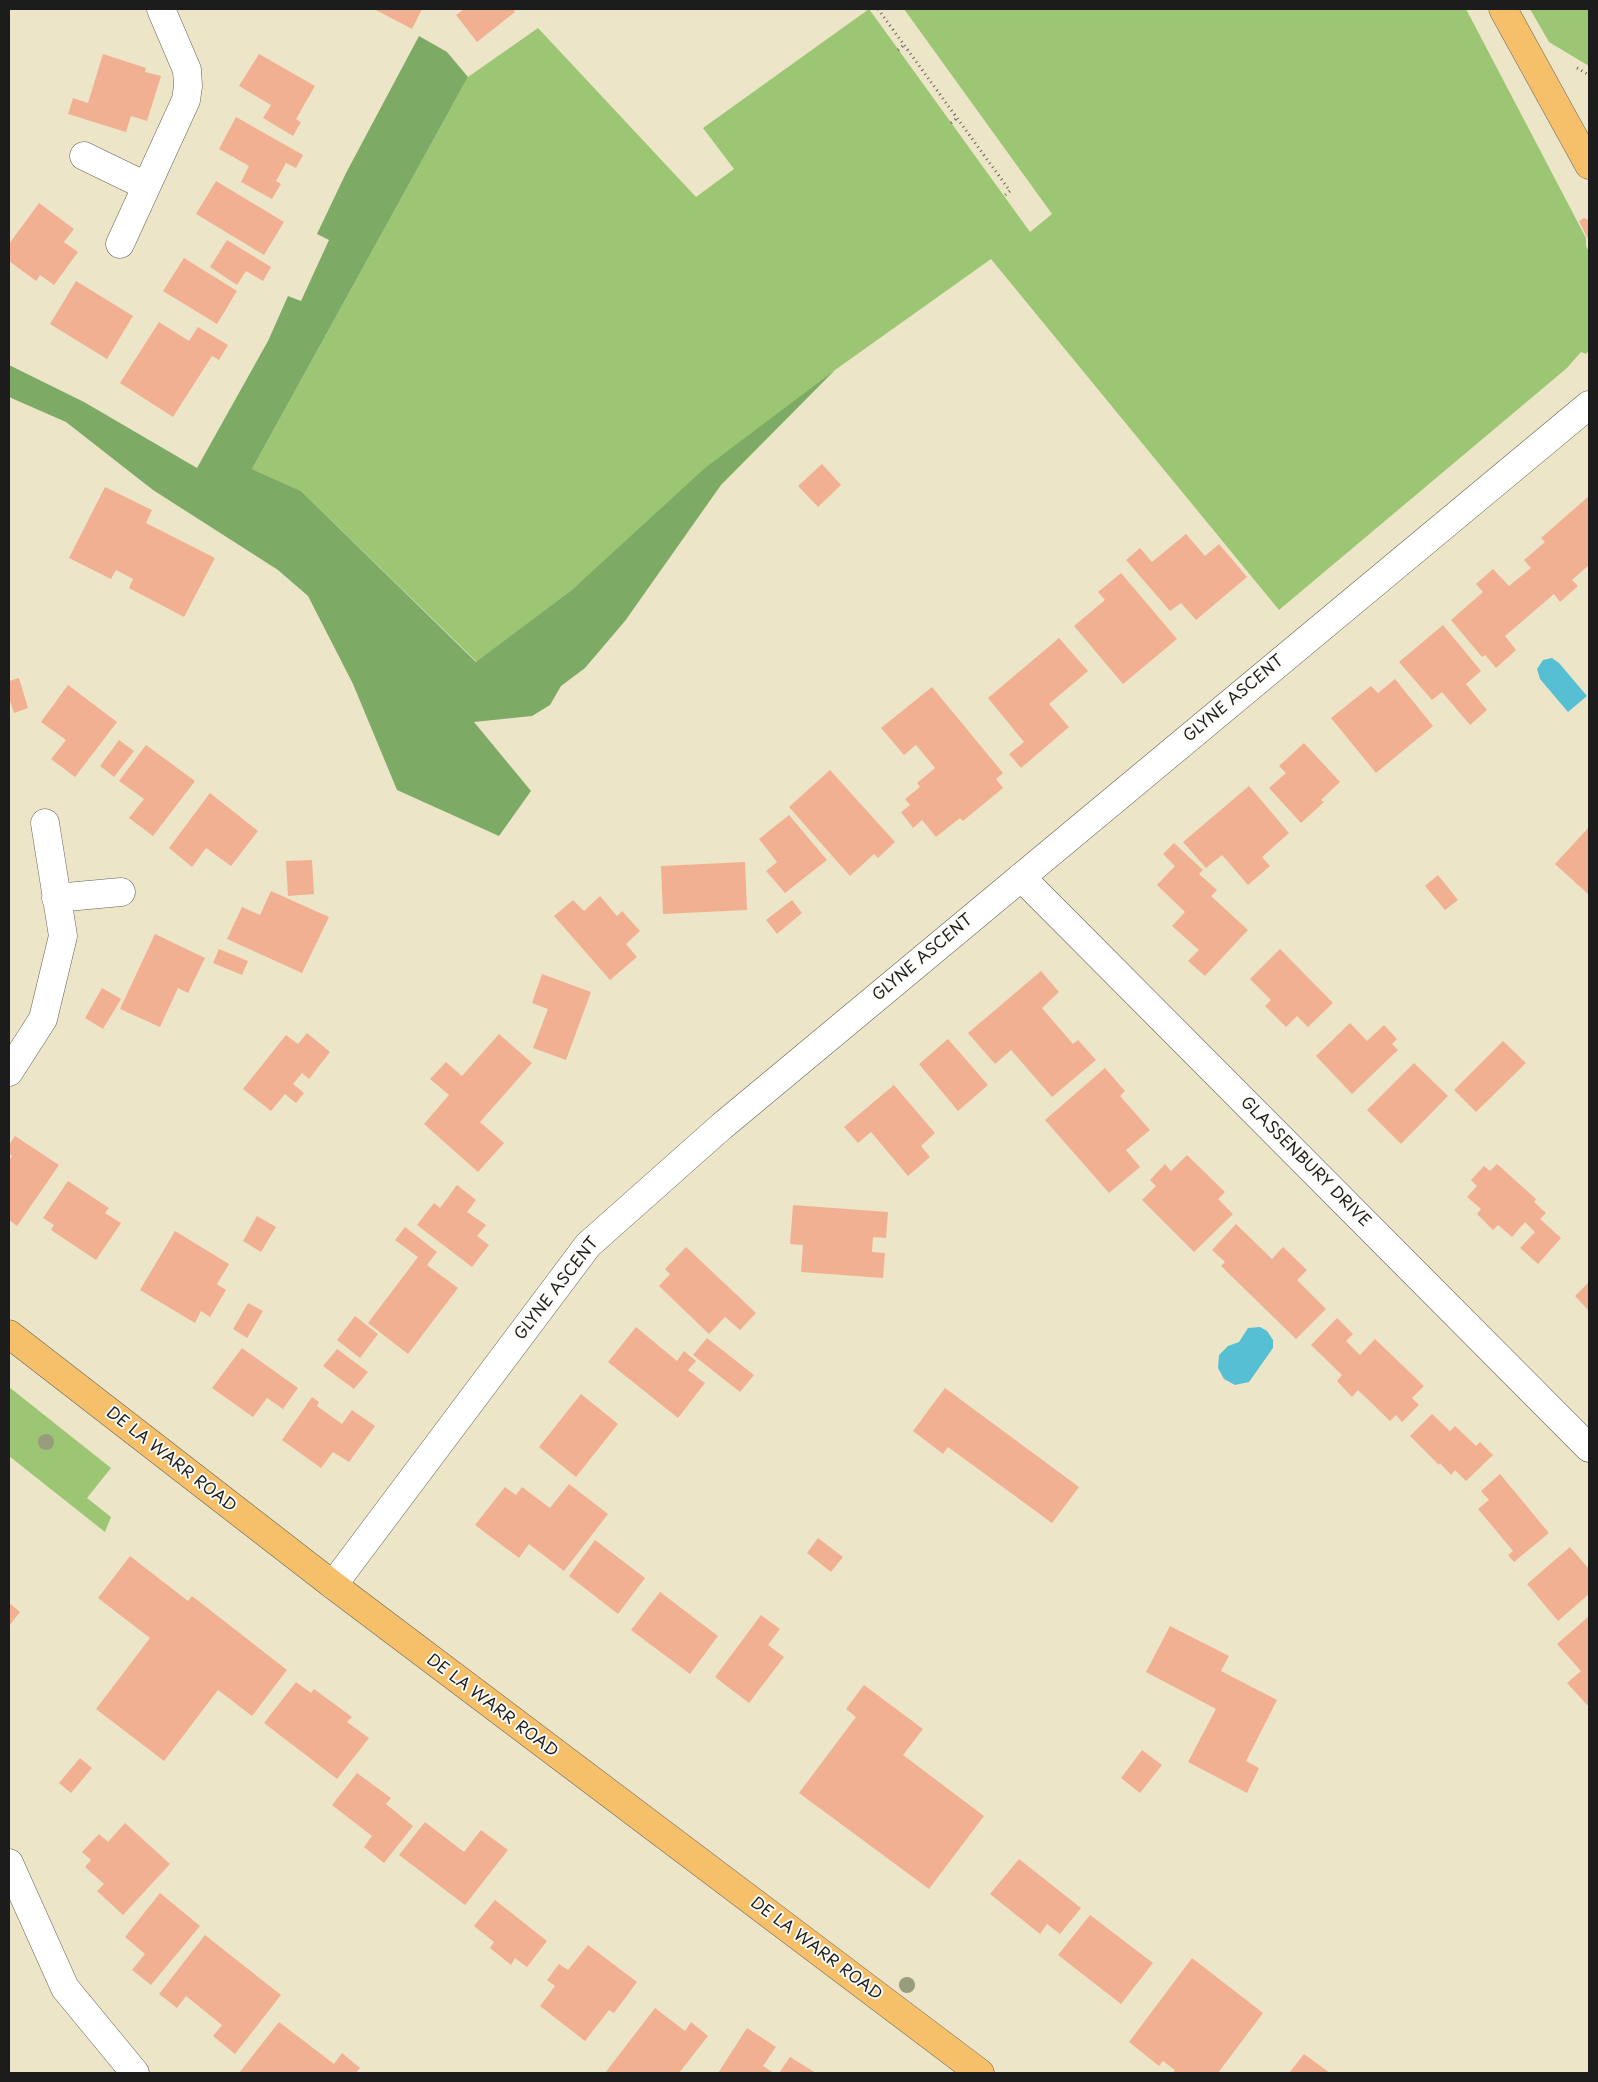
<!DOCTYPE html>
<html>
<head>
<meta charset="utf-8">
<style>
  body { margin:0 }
  #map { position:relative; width:1598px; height:2082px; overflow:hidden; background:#ede5c7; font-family:"Playpen Sans",sans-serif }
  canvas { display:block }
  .frame { position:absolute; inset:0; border:10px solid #1c1c1c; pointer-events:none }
</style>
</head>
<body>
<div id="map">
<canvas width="1598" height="2082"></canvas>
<div class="frame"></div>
</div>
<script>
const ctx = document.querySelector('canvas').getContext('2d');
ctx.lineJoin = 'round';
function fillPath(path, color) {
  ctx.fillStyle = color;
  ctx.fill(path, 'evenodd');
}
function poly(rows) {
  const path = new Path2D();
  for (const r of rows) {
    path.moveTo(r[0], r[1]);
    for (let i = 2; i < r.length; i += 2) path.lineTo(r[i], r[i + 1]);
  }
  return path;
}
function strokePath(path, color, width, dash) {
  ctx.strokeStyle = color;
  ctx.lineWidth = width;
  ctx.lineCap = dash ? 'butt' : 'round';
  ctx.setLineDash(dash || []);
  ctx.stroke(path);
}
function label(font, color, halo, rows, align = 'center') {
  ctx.font = font + ' "Playpen Sans",sans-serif';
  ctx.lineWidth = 4;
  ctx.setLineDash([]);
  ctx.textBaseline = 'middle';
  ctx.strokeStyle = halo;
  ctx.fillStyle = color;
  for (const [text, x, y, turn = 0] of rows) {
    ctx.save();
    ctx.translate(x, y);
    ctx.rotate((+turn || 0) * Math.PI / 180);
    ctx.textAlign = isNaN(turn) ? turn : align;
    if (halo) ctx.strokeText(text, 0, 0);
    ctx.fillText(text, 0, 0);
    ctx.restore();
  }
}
fillPath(poly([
  [869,9,1030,232,1052,214,904,9,1466,9,1586,238,1586,246,1589,252,1589,350,1586,354,1581,352,1567,368,1279,610,991,259,835,370,573,589,477,662,301,491,252,469,468,77,538,28,696,197,734,169,703,128],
  [1530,9,1589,9,1589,66,1549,42],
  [9,1387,111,1468,87,1498,111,1517,105,1532,9,1456]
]), '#9cc673');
fillPath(poly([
  [419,36,447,52,468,77,252,469,301,491,476,662,573,589,705,468,835,370,721,485,625,621,585,668,561,686,550,705,532,716,474,722,531,791,499,836,397,790,353,684,308,596,278,570,153,490,66,422,9,397,9,365,84,402,197,468,268,341,288,296,301,301,329,240,317,234,346,173]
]), '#7dab65');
fillPath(poly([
  [1552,658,1559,663,1587,696,1568,712,1540,679,1537,669,1543,660],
  [1260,1327,1267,1331,1273,1340,1273,1348,1249,1382,1235,1385,1224,1379,1218,1368,1219,1355,1228,1346,1239,1342,1248,1328]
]), '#56bfd3');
fillPath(poly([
  [374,9,422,9,412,29],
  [464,9,513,9,515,12,477,42,456,15],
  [103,54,146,68,145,72,161,76,147,121,131,116,126,132,68,114,73,98,88,103],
  [259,54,315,86,296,119,301,122,293,136,263,118,271,105,239,86],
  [236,117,303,155,296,168,286,163,276,181,281,184,272,199,241,182,249,166,219,149],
  [216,181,284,222,264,255,196,214],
  [39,203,74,229,64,242,78,252,54,285,40,275,36,281,9,261,9,244],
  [1584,218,1587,219,1589,223,1589,239,1588,239,1579,221],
  [227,240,271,267,263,281,246,271,237,285,210,267],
  [184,258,237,291,217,324,163,291],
  [76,281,133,316,107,359,50,324],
  [159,322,189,341,198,327,228,345,219,360,212,356,173,417,120,383],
  [822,464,841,485,818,507,798,486],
  [105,487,152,510,146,523,215,558,184,617,129,588,133,579,116,570,111,579,69,558],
  [1589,496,1589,565,1572,580,1578,586,1560,602,1554,594,1505,636,1516,650,1496,668,1485,655,1482,657,1451,620,1483,592,1476,584,1493,569,1509,586,1531,568,1524,560,1545,542,1541,538],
  [1186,534,1205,556,1219,544,1247,577,1196,620,1181,603,1170,611,1126,560,1140,548,1152,562],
  [1121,573,1177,639,1123,684,1074,626,1105,600,1098,592],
  [1443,625,1481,671,1466,684,1487,710,1470,725,1442,692,1432,700,1399,662],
  [1059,638,1088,671,1049,704,1069,727,1021,768,1009,754,1024,742,988,698],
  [19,678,28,708,14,713,10,701,9,701,9,681],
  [1395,679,1433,726,1376,773,1331,718,1371,686,1378,693],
  [68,685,117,722,75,777,51,759,66,740,41,722],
  [932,687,1003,773,996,779,1003,788,963,821,960,818,936,837,922,820,913,828,901,812,910,805,905,799,920,787,917,783,935,768,916,745,904,755,881,728],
  [119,740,134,751,114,777,100,766],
  [1304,743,1340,782,1321,800,1324,802,1301,823,1269,788,1286,773,1279,766],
  [146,745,195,781,153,836,129,818,144,799,119,781],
  [830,770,895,842,878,858,874,854,850,876,789,807],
  [1249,786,1289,833,1262,857,1270,866,1248,885,1222,855,1206,868,1183,842],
  [210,793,258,831,231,866,206,848,192,867,169,848],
  [789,815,827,860,785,893,766,871,777,862,759,839],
  [1589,827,1589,895,1555,864],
  [1174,843,1203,870,1199,874,1217,890,1211,896,1248,930,1205,976,1188,961,1199,950,1172,926,1185,912,1157,885,1175,866,1163,854],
  [312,860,314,894,288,896,286,861],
  [745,862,747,910,663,914,661,866],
  [1438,875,1458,900,1445,910,1425,886],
  [271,891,329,917,302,973,227,939,242,907,260,915],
  [600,896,617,916,622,911,640,931,626,944,637,957,610,980,554,916,573,900,584,911],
  [792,900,802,913,777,934,766,920],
  [155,934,205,958,188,993,178,988,160,1027,120,1009],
  [219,949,248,961,242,975,213,963],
  [1280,949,1333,1003,1308,1027,1297,1016,1286,1027,1265,1006,1271,1000,1250,979],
  [1041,971,1059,992,1042,1008,1073,1044,1078,1040,1096,1060,1052,1097,1011,1050,995,1064,968,1033],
  [542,974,591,992,566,1060,533,1048,548,1009,532,1003],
  [102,988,121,999,103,1029,85,1018],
  [1350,1023,1367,1041,1384,1025,1397,1039,1392,1044,1398,1050,1352,1094,1316,1056],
  [307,1033,330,1052,309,1079,302,1073,293,1084,304,1093,296,1103,285,1094,271,1111,243,1089,286,1035,298,1044],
  [499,1034,532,1063,480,1122,504,1143,478,1172,424,1124,449,1095,430,1079,446,1062,462,1076],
  [948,1039,988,1085,958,1111,919,1064],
  [1503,1041,1526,1063,1476,1112,1454,1090],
  [1414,1063,1448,1096,1401,1144,1367,1110],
  [1105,1068,1125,1091,1120,1096,1150,1130,1126,1150,1140,1167,1109,1193,1045,1120],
  [894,1085,935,1133,921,1146,930,1157,908,1176,871,1132,858,1143,844,1127],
  [15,1136,59,1165,17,1226,9,1220,9,1160,12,1156,9,1154,9,1145],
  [1187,1155,1225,1192,1218,1199,1233,1214,1194,1252,1142,1200,1156,1186,1150,1180,1165,1164,1171,1171],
  [1497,1164,1536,1199,1534,1202,1546,1213,1540,1219,1561,1238,1538,1264,1520,1248,1535,1232,1525,1222,1512,1237,1498,1225,1493,1230,1477,1214,1481,1209,1467,1197,1477,1186,1471,1180,1484,1166,1490,1171],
  [68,1181,109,1208,105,1213,121,1223,96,1260,51,1230,54,1225,43,1218],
  [457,1185,476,1200,467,1212,486,1225,477,1236,489,1245,472,1267,417,1225,434,1203,440,1208],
  [793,1205,888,1212,886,1238,873,1237,872,1252,885,1253,883,1278,801,1272,803,1245,790,1244],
  [257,1216,276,1227,261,1252,243,1241],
  [1236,1224,1272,1259,1283,1247,1307,1270,1297,1280,1326,1309,1296,1339,1221,1266,1225,1262,1212,1250],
  [405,1227,437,1252,427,1265,458,1288,408,1354,368,1323,418,1257,395,1240],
  [175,1231,229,1264,217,1284,226,1290,210,1317,201,1311,195,1323,140,1290],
  [686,1247,756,1313,740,1330,725,1317,709,1334,659,1286,670,1274,665,1269],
  [1589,1282,1589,1311,1575,1296],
  [248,1303,263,1311,247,1338,233,1329],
  [355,1316,378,1334,360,1358,337,1340],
  [1337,1318,1353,1334,1346,1341,1360,1355,1375,1339,1424,1386,1412,1398,1419,1405,1402,1422,1396,1415,1390,1421,1358,1390,1352,1397,1337,1381,1342,1375,1311,1345],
  [636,1327,677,1361,684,1351,696,1361,688,1370,705,1383,678,1418,608,1362],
  [707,1338,754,1375,740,1392,693,1355],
  [242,1348,298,1388,283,1409,267,1398,253,1417,212,1388],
  [337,1349,368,1372,354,1389,323,1366],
  [945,1388,1079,1487,1052,1523,948,1447,943,1454,913,1431],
  [581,1394,618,1424,576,1477,539,1447],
  [312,1397,319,1402,317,1406,342,1424,352,1410,375,1426,349,1462,333,1452,321,1468,282,1440],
  [1432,1414,1450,1431,1455,1426,1476,1446,1480,1442,1493,1455,1466,1481,1455,1470,1451,1475,1440,1463,1439,1465,1410,1436],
  [1500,1474,1549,1533,1514,1562,1508,1555,1513,1551,1478,1509,1489,1500,1481,1491],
  [569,1484,608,1514,564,1571,529,1544,519,1558,475,1525,505,1487,516,1495,522,1487,550,1508],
  [818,1538,843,1557,831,1572,807,1553],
  [595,1540,645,1578,618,1614,569,1576],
  [1570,1547,1589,1569,1589,1594,1558,1621,1527,1584],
  [130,1556,188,1601,192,1596,287,1670,252,1716,218,1690,164,1761,96,1709,150,1638,98,1598],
  [660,1592,718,1636,690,1674,631,1630],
  [9,1603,20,1612,9,1626],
  [761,1615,780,1629,768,1645,784,1657,749,1703,715,1677],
  [1588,1617,1589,1619,1589,1707,1567,1683,1581,1671,1557,1644],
  [1170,1626,1229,1656,1221,1671,1277,1700,1246,1761,1259,1768,1247,1793,1188,1762,1216,1709,1146,1672],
  [296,1682,311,1693,314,1689,352,1717,347,1722,369,1738,337,1779,264,1723],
  [864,1685,923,1729,903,1755,984,1816,929,1889,799,1793,856,1717,846,1709],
  [1142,1750,1162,1765,1140,1793,1121,1778],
  [80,1758,92,1768,71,1793,59,1783],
  [357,1773,391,1798,386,1804,413,1826,384,1863,364,1847,372,1836,332,1805],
  [425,1822,464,1852,481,1830,508,1850,465,1905,399,1855],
  [125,1823,170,1864,123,1915,97,1891,104,1884,85,1867,91,1860,82,1852,99,1834,108,1842],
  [1019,1859,1081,1908,1060,1934,1047,1924,1040,1934,990,1894],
  [160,1893,200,1926,151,1985,132,1970,145,1954,125,1937],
  [495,1900,547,1941,527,1967,515,1958,511,1965,490,1948,494,1942,474,1926],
  [1090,1915,1153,1963,1121,2004,1058,1955],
  [205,1935,281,1995,235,2054,213,2036,222,2025,186,1996,177,2008,159,1994],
  [588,1945,637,1982,614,2013,609,2010,585,2041,540,2006,555,1986,547,1980,559,1964,568,1970],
  [1192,1958,1263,2013,1218,2073,1173,2073,1175,2070,1163,2061,1159,2066,1129,2042],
  [655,2008,685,2031,691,2022,708,2036,679,2073,605,2073],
  [279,2022,334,2064,342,2053,360,2068,356,2073,239,2073],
  [747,2028,776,2047,763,2066,774,2073,718,2073],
  [1304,2054,1330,2073,1289,2073],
  [790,2057,816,2073,779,2073]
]), '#f2b092');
const street = poly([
  [84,156,146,186],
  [120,244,186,100,188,86,187,70,161,9],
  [1021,877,1589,1448],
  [56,898,121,892],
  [9,1072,43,1019,63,936,45,823],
  [333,1585,588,1245,722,1126,1589,405],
  [9,1863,65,1988,135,2073]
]);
const primary = poly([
  [1503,9,1589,165]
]);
const highway = poly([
  [9,1334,333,1585,980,2073]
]);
strokePath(street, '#656258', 29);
strokePath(primary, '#656258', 29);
strokePath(highway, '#656258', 29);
strokePath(poly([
  [878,9,1010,191,1004,196],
  [898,50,904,45],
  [1577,68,1589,75],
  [951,123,957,118]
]), '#656258', 3, [1, 4]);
strokePath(street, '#fff', 28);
strokePath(primary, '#f6c06b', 28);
strokePath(highway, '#f6c06b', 28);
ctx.fillStyle = '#969c7c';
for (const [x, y] of [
  [46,1442],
  [907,1985]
]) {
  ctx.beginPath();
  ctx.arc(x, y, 8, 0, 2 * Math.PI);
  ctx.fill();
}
label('16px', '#1c1c1c', '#fdfcf7', [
  ["GLYNE ASCENT",1234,699,-40],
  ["GLYNE ASCENT",923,958,-40],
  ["GLASSENBURY DRIVE",1305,1162,45],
  ["GLYNE ASCENT",557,1289,-52],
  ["DE LA WARR ROAD",171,1460,38],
  ["DE LA WARR ROAD",492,1706,37],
  ["DE LA WARR ROAD",816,1949,37]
]);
</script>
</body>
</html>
